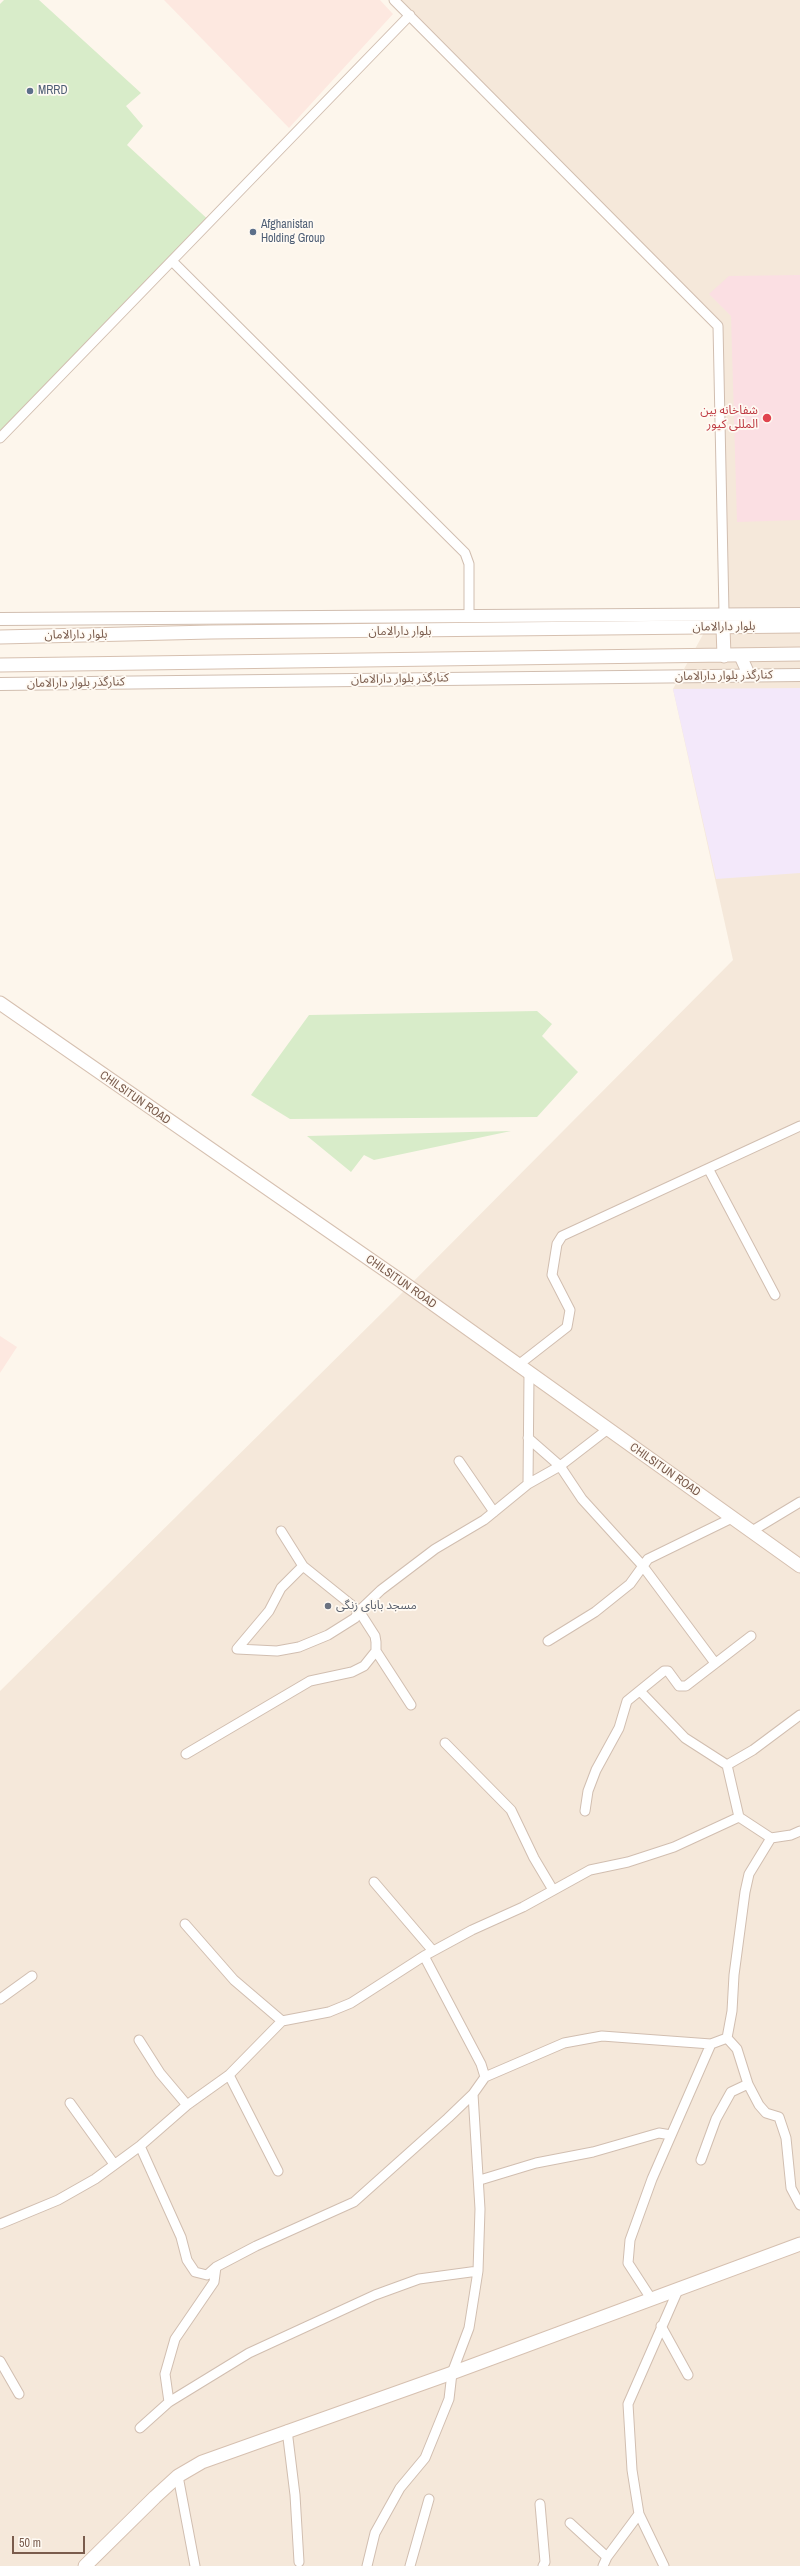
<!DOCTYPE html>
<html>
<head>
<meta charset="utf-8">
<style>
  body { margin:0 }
  #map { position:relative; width:800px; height:2566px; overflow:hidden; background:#fdf6ec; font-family:"Archivo Narrow",sans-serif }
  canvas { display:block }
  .scale { position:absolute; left:12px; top:2536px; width:73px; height:18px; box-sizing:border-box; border:2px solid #7a5c4d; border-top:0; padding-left:5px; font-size:12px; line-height:14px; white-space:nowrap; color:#7a5c4d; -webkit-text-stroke:3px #fffaf3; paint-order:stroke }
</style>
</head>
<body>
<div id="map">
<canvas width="800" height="2566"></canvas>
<div class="scale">50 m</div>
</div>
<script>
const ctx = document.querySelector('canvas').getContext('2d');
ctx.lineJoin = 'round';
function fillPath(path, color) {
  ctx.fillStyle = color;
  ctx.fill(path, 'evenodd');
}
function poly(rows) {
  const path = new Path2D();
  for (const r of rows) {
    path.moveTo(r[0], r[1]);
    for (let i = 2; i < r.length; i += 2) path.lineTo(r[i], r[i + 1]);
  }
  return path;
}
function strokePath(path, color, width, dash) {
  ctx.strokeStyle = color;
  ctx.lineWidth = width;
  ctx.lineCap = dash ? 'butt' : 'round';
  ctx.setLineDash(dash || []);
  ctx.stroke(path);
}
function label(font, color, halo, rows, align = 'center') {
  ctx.font = font + ' "Archivo Narrow","Noto Sans Arabic",sans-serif';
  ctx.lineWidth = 3.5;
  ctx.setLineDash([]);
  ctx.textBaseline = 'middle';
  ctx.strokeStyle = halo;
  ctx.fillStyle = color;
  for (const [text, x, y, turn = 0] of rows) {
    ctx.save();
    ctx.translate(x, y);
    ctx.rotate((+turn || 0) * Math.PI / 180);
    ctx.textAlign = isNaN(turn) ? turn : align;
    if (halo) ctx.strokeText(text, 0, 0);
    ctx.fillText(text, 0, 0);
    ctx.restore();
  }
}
fillPath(poly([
  [394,0,800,0,800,2566,0,2566,0,1691,393,1302,733,960,673,689,723,598,718,326]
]), '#f5e8da');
fillPath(poly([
  [164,0,380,0,393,14,289,128],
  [0,1336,17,1347,0,1373]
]), '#fde8e0');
fillPath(poly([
  [800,688,800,873,716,879,673,689]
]), '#f3e8fa');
fillPath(poly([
  [800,275,800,520,737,522,731,316,709,294,729,276]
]), '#fbdfe3');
fillPath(poly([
  [4,0,39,0,141,93,126,106,143,126,127,145,213,224,87,343,0,431,0,4],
  [537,1011,552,1024,542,1036,578,1072,537,1117,290,1119,251,1095,309,1015],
  [511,1131,374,1160,364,1155,351,1172,307,1136]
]), '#d8ecc9');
const minor = poly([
  [394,0,718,326,724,613],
  [172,261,465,553,469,564,469,615],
  [0,438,410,15],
  [709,1170,775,1295],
  [517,1366,567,1327,570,1310,552,1275,557,1244,562,1236,800,1126],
  [528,1438,560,1466,582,1499,642,1565,715,1663],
  [459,1461,494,1512],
  [528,1484,529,1374],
  [281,1531,303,1566,359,1611,381,1590,435,1549,484,1520,528,1484,560,1466,608,1429],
  [752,1531,800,1502],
  [548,1641,595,1612,630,1584,648,1559,732,1518],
  [237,1649,269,1611,281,1588,303,1566],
  [376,1651,411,1705],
  [640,1691,685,1738,727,1765,739,1817,771,1838,791,1835,800,1831],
  [445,1743,511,1810,534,1858,553,1890],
  [186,1754,310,1681,352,1672,364,1666,376,1651,376,1642,375,1636,359,1611,355,1618,328,1635,299,1647,277,1651,237,1649],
  [727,1765,753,1750,800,1715],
  [585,1811,588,1791,596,1770,619,1728,627,1701,664,1671,668,1671,679,1686,686,1686,751,1636],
  [374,1882,433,1951],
  [185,1924,234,1980,282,2021],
  [0,1999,32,1976],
  [727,2038,737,2049,748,2084,759,2105,766,2113,779,2117,786,2138,791,2188,800,2205],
  [139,2040,160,2073,187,2105],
  [229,2075,278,2171],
  [485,2077,564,2043,602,2036,711,2044],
  [70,2103,114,2164],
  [140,2146,181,2237,187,2260,195,2272,207,2275,216,2267,256,2246,354,2202,448,2118,473,2094,485,2077,481,2064,424,1956],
  [701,2160,716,2119,731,2092,748,2084],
  [480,2180,536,2163,593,2152,659,2133,671,2135],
  [0,2224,58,2200,95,2179,140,2146,187,2105,229,2075,282,2021,329,2012,351,2003,424,1956,472,1930,523,1907,590,1870,628,1862,674,1847,739,1817],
  [652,2300,628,2263,630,2240,652,2179,711,2044,727,2038,732,2011,734,1975,745,1892,749,1874,771,1838],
  [661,2326,688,2375],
  [0,2361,19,2394],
  [169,2402,165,2374,175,2339,214,2282,216,2267],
  [140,2428,169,2402,249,2353,375,2295,419,2279,478,2271],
  [287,2430,295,2495,299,2562],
  [178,2476,195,2566],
  [540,2504,545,2562,543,2566],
  [570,2523,607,2557],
  [367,2566,375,2533,400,2488,425,2458,449,2399,452,2373,469,2328,478,2271,480,2209,473,2094],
  [410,2566,429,2499],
  [603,2566,607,2557,639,2514],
  [664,2566,639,2514,632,2470,628,2404,678,2290]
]);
const tertiary = poly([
  [0,619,800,614],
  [740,655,749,675],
  [0,684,800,675]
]);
const secondary = poly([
  [723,627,724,656],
  [0,637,211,632,800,626],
  [0,665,800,654],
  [0,1003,401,1281,800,1566],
  [85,2566,155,2497,178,2476,202,2462,452,2373,800,2244]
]);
strokePath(minor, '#d1beb0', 11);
strokePath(tertiary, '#d1beb0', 14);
strokePath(secondary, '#d6c0b0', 15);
strokePath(minor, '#fff', 9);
strokePath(tertiary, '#fff', 12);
strokePath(secondary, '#fff', 13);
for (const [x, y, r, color] of [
  [30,91,4,"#5c6f8a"],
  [253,232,4,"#5c6f8a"],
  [767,418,5,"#e0444e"],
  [328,1606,4,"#6b7280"]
]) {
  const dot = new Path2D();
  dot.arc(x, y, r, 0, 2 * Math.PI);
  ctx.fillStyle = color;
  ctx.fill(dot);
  strokePath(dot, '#fffaf3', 1.5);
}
label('12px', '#4e5e75', '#fffaf3', [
  ["MRRD",38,91],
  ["Afghanistan",261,225],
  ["Holding Group",261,239]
], 'left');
label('12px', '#be3a42', '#fffaf3', [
  ["شفاخانه بین",758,411],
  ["المللی کیور",758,425]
], 'right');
label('12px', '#7a5c4d', '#fffaf3', [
  ["بلوار دارالامان",724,627,-1],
  ["بلوار دارالامان",400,632],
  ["بلوار دارالامان",76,635,-1],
  ["کنارگذر بلوار دارالامان",724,676,-1],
  ["کنارگذر بلوار دارالامان",400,679,-1],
  ["کنارگذر بلوار دارالامان",76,683,-1],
  ["CHILSITUN ROAD",135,1098,35],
  ["CHILSITUN ROAD",401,1282,35],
  ["CHILSITUN ROAD",665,1470,35]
]);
label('12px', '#5b616d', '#fffaf3', [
  ["مسجد بابای زنگی",336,1606]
], 'left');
</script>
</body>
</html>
